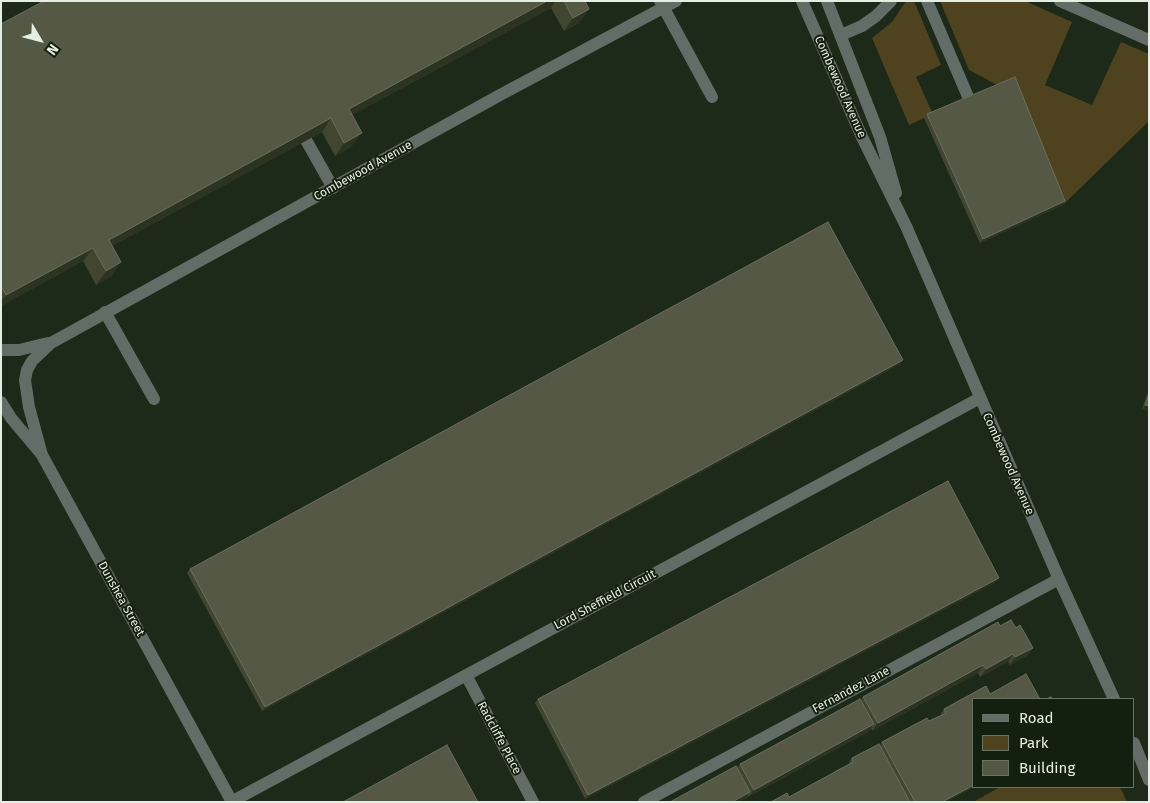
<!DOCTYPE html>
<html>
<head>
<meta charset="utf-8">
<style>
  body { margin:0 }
  #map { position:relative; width:1150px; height:803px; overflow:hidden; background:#1d2919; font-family:"Fira Sans",sans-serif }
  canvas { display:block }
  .frame { position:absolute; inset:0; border:2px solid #e5eee2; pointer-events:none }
  .legend { position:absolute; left:972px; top:698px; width:162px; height:90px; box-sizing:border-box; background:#14200f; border:1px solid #687263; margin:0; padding:6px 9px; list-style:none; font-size:15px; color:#e5eee2 }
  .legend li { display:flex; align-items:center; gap:10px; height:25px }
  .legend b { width:25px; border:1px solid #687263 }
  .north { position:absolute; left:15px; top:15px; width:50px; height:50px; -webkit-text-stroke:4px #14200f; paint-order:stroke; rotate:127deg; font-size:14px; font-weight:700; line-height:20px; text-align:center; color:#e5eee2 }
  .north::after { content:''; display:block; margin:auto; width:18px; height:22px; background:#e5eee2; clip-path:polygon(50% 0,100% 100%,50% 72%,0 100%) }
</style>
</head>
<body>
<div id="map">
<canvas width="1150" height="803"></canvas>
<div class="frame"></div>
<ul class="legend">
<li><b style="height:6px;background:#636d67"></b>Road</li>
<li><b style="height:14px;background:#4e431e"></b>Park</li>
<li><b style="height:14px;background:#545844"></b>Building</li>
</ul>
<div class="north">N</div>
</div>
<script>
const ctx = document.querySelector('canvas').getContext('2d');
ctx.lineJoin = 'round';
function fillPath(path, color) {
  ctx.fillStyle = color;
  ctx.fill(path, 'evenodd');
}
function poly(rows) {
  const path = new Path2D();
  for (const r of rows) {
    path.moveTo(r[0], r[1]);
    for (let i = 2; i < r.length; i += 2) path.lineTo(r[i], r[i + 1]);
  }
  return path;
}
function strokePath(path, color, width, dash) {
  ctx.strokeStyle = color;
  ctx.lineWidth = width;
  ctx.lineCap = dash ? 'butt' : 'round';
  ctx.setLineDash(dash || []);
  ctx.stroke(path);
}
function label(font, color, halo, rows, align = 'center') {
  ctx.font = font + ' "Fira Sans",sans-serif';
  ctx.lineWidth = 4;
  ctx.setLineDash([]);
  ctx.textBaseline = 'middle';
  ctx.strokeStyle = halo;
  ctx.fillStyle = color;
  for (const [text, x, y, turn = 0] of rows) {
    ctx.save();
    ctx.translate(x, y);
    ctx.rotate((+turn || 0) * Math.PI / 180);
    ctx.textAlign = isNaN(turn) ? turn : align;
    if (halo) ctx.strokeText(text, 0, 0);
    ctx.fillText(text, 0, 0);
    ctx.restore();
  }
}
fillPath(poly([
  [906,1,914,1,941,65,916,77,933,114,909,125,872,38,892,22],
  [940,1,1025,1,1072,22,1045,85,1092,105,1121,42,1149,54,1149,121,1063,205,1013,81,999,86,969,70],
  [1000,787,1120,787,1127,802,973,802]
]), '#4e431e');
strokePath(poly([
  [660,1,712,97],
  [927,1,969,99],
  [1060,1,1149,40],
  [841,35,862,26,876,16,891,1],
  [306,140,333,188],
  [105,312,154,399],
  [644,802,1059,579]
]), '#636d67', 12);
strokePath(poly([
  [802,1,862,137,906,226,1059,579,1114,699],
  [827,1,880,137,896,193],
  [1,350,19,350,48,343],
  [1,402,11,418,42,455,232,802],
  [42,455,29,407,25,380,27,370,32,361,51,343,500,95,676,1],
  [466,675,533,802],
  [1134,743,1149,780],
  [231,802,980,398]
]), '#636d67', 12);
fillPath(poly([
  [44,1,585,1,589,9,579,23,564,31,551,8,352,115,352,146,335,156,322,132,112,246,112,276,96,285,83,261,1,306,1,24],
  [927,114,1065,201,1063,205,980,243,924,118],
  [903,360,900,364,262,711,187,573,190,569],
  [1149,389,1149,411,1142,409],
  [996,582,585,799,535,703,538,699],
  [1000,626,1016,628,1033,648,1027,656,1010,665,1008,662,980,677,978,673,872,731,871,728,868,732,748,797,748,796,745,799,737,767,740,764,861,700,863,697],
  [986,686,947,802,771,802,789,797,850,764,849,762,852,758,880,746,882,742,929,721,942,715,941,713,944,709]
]), '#424631');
fillPath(poly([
  [547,1,555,1,551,8,339,122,349,109],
  [589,9,579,23,564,31,573,18],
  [331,118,322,132,99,253,109,240],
  [362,133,352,146,335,156,344,143],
  [1065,201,1063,205,980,243,983,239],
  [93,248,83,261,1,306,1,302,6,295],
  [121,262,112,276,96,285,106,271],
  [903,360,900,364,262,711,265,707],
  [1145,405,1149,406,1149,411,1142,409],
  [999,578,996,582,585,799,588,795],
  [1033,648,1027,656,1010,665,1015,657],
  [1013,654,1008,662,980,677,986,669],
  [983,665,978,673,872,731,878,723],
  [874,724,868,732,748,797,754,790],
  [974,785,974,787,975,787,947,802,942,802],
  [750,792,745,799,740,802,732,802]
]), '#2c3320');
const building = poly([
  [44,1,547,1,349,109,362,133,344,143,331,118,109,240,121,262,106,271,93,248,6,295,1,286,1,24,44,1],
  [564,1,585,1,589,9,573,18,564,1],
  [1015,77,1065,201,983,239,927,114,1015,77],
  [828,222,903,360,265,707,190,569,828,222],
  [1149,394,1149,406,1145,405,1149,394],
  [948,481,999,578,588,795,538,699,948,481],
  [1011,620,1016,628,1020,625,1033,648,1015,657,1013,654,986,669,983,665,878,723,863,697,998,622,1000,626,1011,620],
  [1026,674,1040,699,974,699,974,785,942,802,915,802,882,742,927,718,929,721,946,713,944,709,986,686,990,694,1026,674],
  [1051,697,1053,699,1046,699,1051,697],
  [860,699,874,724,754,790,740,764,860,699],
  [879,744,910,802,771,802,787,793,789,797,853,762,852,758,879,744],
  [447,745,478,802,343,802,447,745],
  [736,766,750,792,732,802,670,802,736,766]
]);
fillPath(building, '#545844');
strokePath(building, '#6a6f5d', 1);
label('12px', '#e5eee2', '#14200f', [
  ["Combewood Avenue",840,87,66],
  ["Combewood Avenue",363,171,-29],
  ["Combewood Avenue",1008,464,66],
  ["Dunshea Street",121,599,61],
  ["Lord Sheffield Circuit",605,600,-28],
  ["Fernandez Lane",851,690,-28],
  ["Radcliffe Place",499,738,62]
]);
</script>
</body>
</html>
